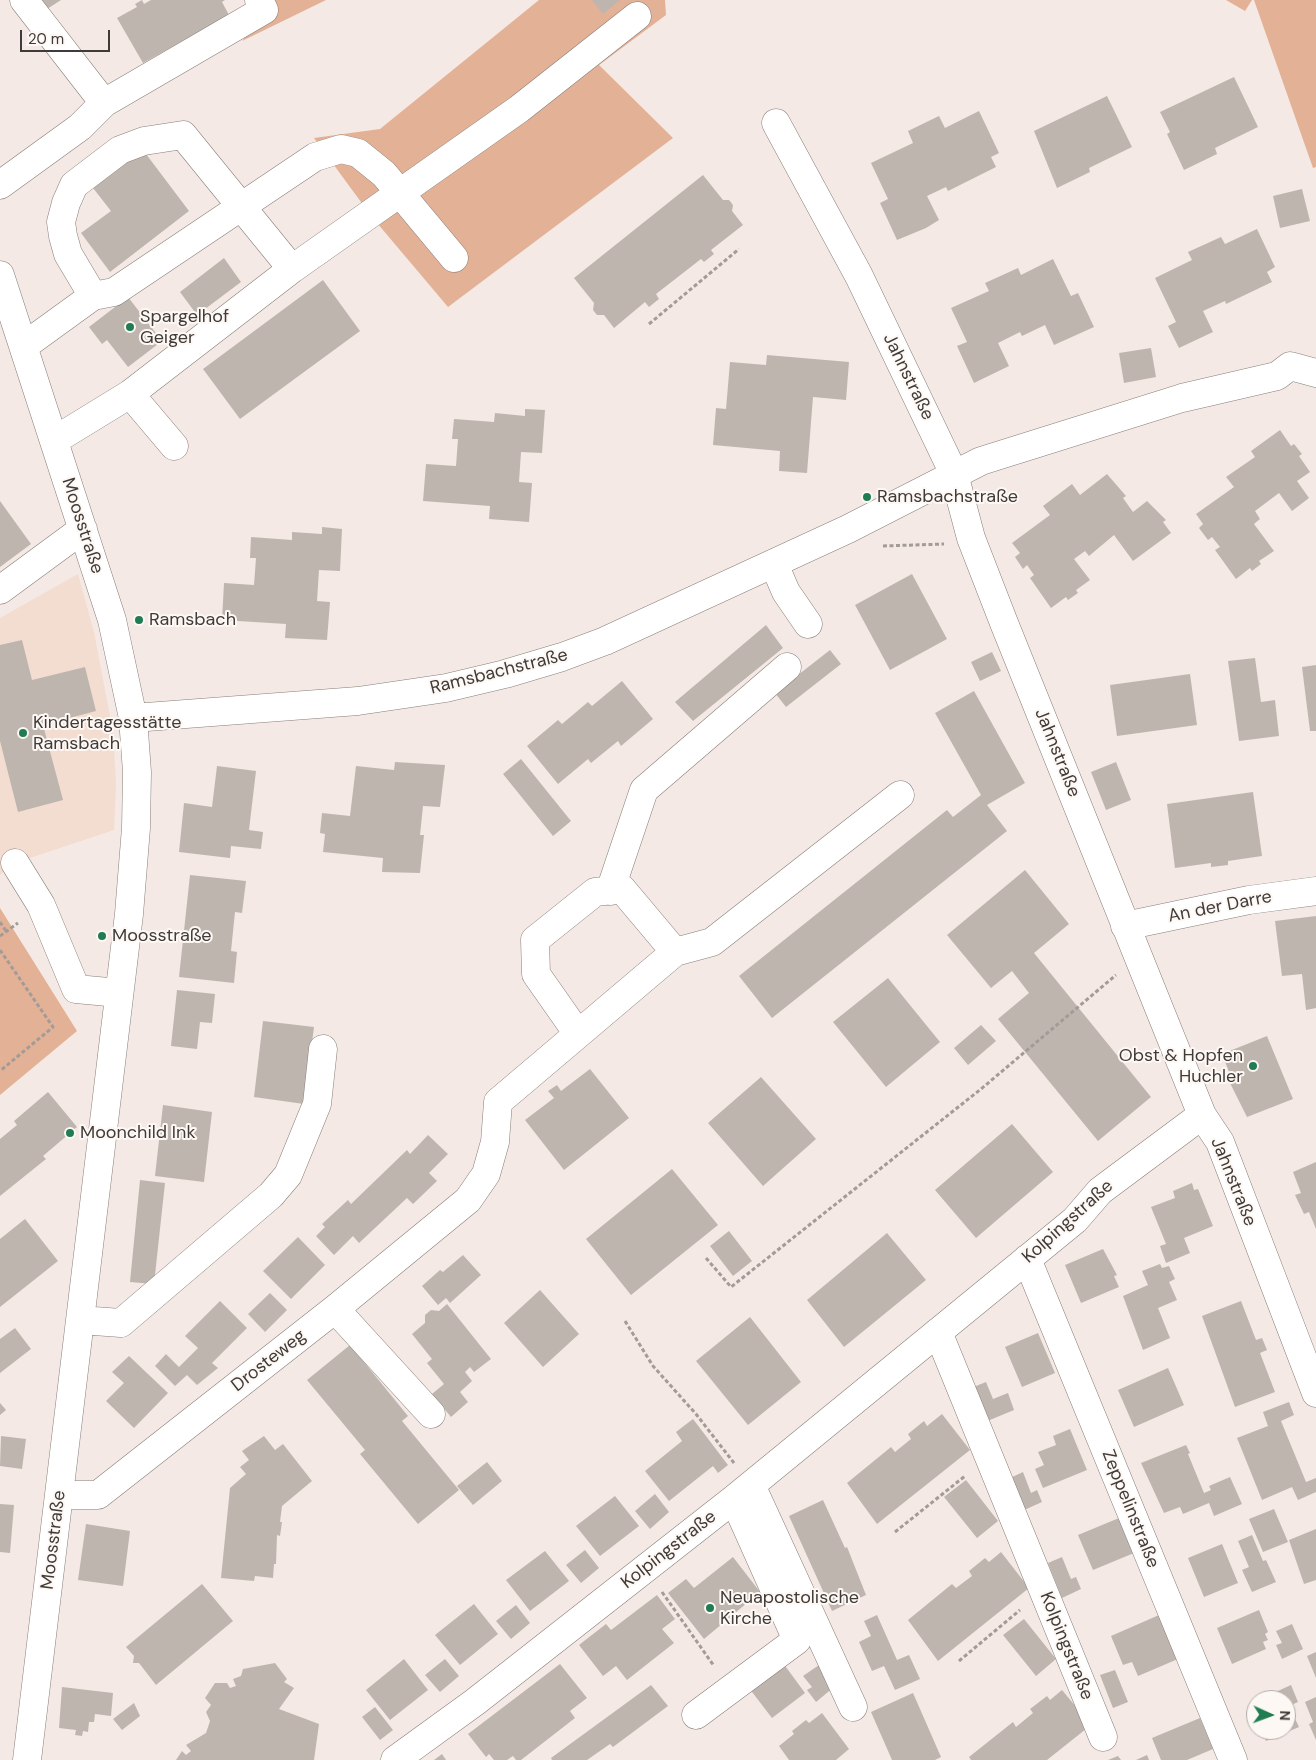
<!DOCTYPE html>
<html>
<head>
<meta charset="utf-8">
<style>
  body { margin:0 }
  #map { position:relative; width:1316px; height:1760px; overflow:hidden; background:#f4e9e4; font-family:"DM Sans",sans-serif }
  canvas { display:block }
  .north { position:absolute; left:1246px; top:1690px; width:50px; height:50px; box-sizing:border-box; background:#fef8f4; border:1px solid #b2aca9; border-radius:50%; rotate:92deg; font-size:14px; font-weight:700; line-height:20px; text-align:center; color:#3f3b39 }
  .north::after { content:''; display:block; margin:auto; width:18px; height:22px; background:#207c53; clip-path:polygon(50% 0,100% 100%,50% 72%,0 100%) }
  .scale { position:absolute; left:20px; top:30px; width:90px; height:22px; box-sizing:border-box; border:2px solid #3f3b39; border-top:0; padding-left:6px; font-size:15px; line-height:18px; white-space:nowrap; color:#3f3b39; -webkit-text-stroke:4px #fef8f4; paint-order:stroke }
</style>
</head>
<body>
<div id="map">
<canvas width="1316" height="1760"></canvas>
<div class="north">N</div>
<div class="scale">20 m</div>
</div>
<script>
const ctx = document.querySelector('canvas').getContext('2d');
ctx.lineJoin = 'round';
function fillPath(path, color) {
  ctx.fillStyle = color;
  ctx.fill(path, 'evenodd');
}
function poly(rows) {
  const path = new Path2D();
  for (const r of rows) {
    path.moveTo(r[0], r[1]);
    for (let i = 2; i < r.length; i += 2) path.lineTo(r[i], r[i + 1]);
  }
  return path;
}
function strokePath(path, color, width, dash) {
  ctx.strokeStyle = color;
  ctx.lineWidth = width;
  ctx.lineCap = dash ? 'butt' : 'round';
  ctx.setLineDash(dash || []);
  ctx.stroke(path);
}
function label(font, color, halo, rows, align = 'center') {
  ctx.font = font + ' "DM Sans",sans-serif';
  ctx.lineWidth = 4;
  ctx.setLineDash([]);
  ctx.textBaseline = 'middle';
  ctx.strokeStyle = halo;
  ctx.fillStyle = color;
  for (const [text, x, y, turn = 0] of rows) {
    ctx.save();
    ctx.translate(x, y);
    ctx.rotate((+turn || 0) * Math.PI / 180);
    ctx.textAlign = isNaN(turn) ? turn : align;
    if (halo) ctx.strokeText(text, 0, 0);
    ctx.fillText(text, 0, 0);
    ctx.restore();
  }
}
fillPath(poly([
  [78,574,94,632,113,732,116,785,114,830,15,863,0,875,0,618]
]), '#f3ddd1');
fillPath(poly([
  [256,0,326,0,242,41,264,15],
  [539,0,665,0,666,15,599,65,673,138,448,307,372,217,314,138,380,129],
  [1226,0,1252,0,1245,11],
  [1254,0,1316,0,1316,167,1313,168],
  [0,908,77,1031,0,1095]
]), '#e3b195');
fillPath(poly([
  [37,0,61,0,44,11],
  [142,0,144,4,151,0,225,0,222,2,229,15,143,63,117,18,137,7,135,4],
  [592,0,620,0,603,14],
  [1234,77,1258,127,1215,148,1217,154,1184,170,1167,134,1170,132,1160,112],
  [1107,96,1132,147,1089,168,1090,172,1057,188,1034,131],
  [979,111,999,153,991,157,996,167,948,191,946,187,927,196,939,220,926,228,897,240,880,203,888,199,871,163,913,143,908,131,939,116,945,128],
  [143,150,189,211,110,272,81,233,111,211,93,188],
  [703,175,723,200,729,200,733,205,732,211,743,225,711,250,714,254,704,262,701,259,656,294,659,299,649,307,645,302,614,328,604,315,597,315,593,310,594,303,574,278],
  [1302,189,1310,221,1280,228,1273,196],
  [1257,229,1275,267,1267,272,1272,282,1226,304,1225,301,1203,311,1213,332,1179,348,1168,326,1176,322,1155,278,1192,260,1188,252,1221,237,1225,244],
  [224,258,241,282,197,315,180,292],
  [1053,259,1071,296,1078,293,1094,327,1054,345,1045,325,1022,336,1020,332,998,343,1009,366,974,383,957,346,967,342,951,308,989,291,985,283,1018,268,1021,275],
  [323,280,360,331,240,419,203,369],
  [128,297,162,341,128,367,107,340,102,344,89,327],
  [1151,348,1156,377,1124,383,1119,353],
  [767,355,849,362,846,400,813,397,807,473,779,471,780,451,713,445,716,408,726,409,730,362,766,365],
  [525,409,545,410,542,453,521,452,519,482,532,483,529,522,489,519,490,506,423,501,426,464,456,466,458,439,452,439,454,419,494,422,495,413,525,416],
  [1280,430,1291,446,1294,444,1302,454,1299,456,1310,472,1297,481,1309,498,1292,511,1279,493,1255,511,1260,519,1254,524,1274,551,1259,561,1261,564,1252,571,1250,568,1236,579,1215,550,1220,547,1212,537,1208,540,1199,528,1203,524,1196,514,1234,487,1226,477,1255,457,1251,451],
  [1107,474,1126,496,1123,498,1133,512,1147,501,1166,520,1163,522,1171,533,1133,561,1114,535,1089,556,1085,551,1074,559,1090,580,1076,590,1078,593,1068,600,1066,597,1051,608,1030,578,1034,575,1027,565,1023,569,1015,557,1020,553,1012,543,1050,515,1043,506,1072,484,1080,495],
  [0,501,31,544,0,567],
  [322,527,342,529,340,571,319,570,317,601,330,602,327,640,285,638,286,624,222,620,224,583,254,585,256,558,250,558,251,537,292,540,292,532,322,534],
  [912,574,947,639,890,670,855,605],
  [766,625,783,648,693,721,675,702],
  [22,640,32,680,85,667,96,711,43,725,63,800,18,812,0,741,0,645],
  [830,650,841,664,786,707,775,693],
  [992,652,1001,671,980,681,971,662],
  [1255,658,1261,702,1275,700,1279,736,1239,741,1228,661],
  [1316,665,1316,731,1310,731,1302,667],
  [1190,674,1197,725,1117,736,1110,685],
  [622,681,653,719,621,746,618,741,591,763,588,759,558,784,527,746,558,720,562,724,588,702,592,706],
  [974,691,1025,783,987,805,1007,831,772,1018,739,976,947,810,953,817,981,795,935,713],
  [521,759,571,821,553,836,503,774],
  [395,762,445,765,440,807,423,806,420,835,424,835,420,873,382,872,383,858,323,852,325,834,320,833,322,813,350,816,356,766,394,770],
  [1116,762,1131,800,1106,810,1091,772],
  [217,766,256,771,249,830,263,832,261,849,231,846,230,858,179,852,184,803,212,807],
  [1253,792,1262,856,1228,861,1228,865,1211,867,1211,863,1175,868,1167,804],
  [1025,870,1069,924,1034,953,1151,1097,1098,1141,998,1019,1029,993,1012,971,991,988,947,935],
  [190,875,246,881,242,913,235,912,231,951,237,952,234,983,179,977],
  [1316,916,1316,1008,1306,1010,1302,974,1282,976,1275,921],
  [888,978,940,1042,886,1087,833,1022],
  [177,990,215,994,212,1023,200,1022,197,1049,171,1046],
  [263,1021,314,1027,304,1104,254,1097],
  [981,1025,996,1041,968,1065,954,1048],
  [1267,1036,1293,1099,1247,1117,1228,1079,1231,1077,1222,1054],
  [590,1069,629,1118,564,1170,525,1120,554,1098,548,1091,557,1085,561,1091],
  [761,1077,816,1139,763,1186,708,1123],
  [48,1092,77,1127,43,1156,46,1159,0,1196,0,1139,17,1125,14,1121],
  [163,1105,212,1112,204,1182,155,1176],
  [1012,1124,1053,1172,976,1238,935,1190],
  [428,1135,448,1154,429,1173,437,1181,413,1204,407,1198,359,1243,353,1236,334,1255,316,1236,325,1227,322,1224,348,1200,351,1204,407,1150,410,1154],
  [1316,1162,1316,1229,1309,1212,1304,1214,1295,1195,1301,1193,1293,1172],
  [672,1169,718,1225,631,1295,586,1239],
  [140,1180,165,1183,154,1284,130,1282],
  [1192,1183,1194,1190,1198,1189,1213,1226,1184,1238,1190,1253,1166,1263,1160,1246,1166,1244,1151,1207,1175,1198,1173,1191],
  [25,1219,58,1261,0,1307,0,1239],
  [729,1231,752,1261,733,1276,710,1246],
  [887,1233,926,1280,844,1347,807,1300],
  [298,1237,325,1265,291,1299,263,1271],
  [1103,1249,1117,1275,1114,1276,1119,1287,1081,1303,1065,1265],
  [463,1255,481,1275,450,1303,446,1298,438,1305,422,1286,440,1270,443,1272],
  [1160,1264,1162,1268,1169,1266,1175,1279,1169,1282,1177,1300,1158,1308,1170,1338,1143,1350,1123,1296,1148,1285,1142,1271],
  [540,1290,579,1334,543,1367,504,1323],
  [270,1293,287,1310,265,1332,248,1314],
  [220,1301,247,1328,212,1363,218,1368,197,1385,187,1375,175,1386,155,1366,166,1354,179,1367,198,1348,185,1336],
  [1241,1301,1256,1340,1262,1338,1267,1350,1260,1353,1275,1392,1235,1407,1202,1316],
  [447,1304,491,1359,474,1372,470,1367,465,1372,472,1381,460,1392,468,1402,451,1417,432,1394,444,1384,427,1363,432,1359,412,1334,425,1323,425,1315,431,1310,439,1311],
  [750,1317,801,1382,748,1425,696,1361],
  [15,1328,31,1349,0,1373,0,1339],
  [1038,1333,1055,1373,1022,1387,1005,1347],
  [350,1345,408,1416,402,1421,459,1490,418,1524,360,1454,365,1450,307,1380],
  [129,1356,168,1393,134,1428,106,1401,124,1383,112,1372],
  [1168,1368,1184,1405,1134,1427,1118,1390],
  [986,1382,993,1399,1008,1393,1014,1410,985,1422,971,1388],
  [1289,1402,1294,1415,1281,1421,1306,1482,1316,1478,1316,1492,1298,1500,1292,1487,1262,1500,1237,1438,1268,1426,1263,1412],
  [0,1403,6,1410,0,1415],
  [942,1414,970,1450,877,1524,847,1483,891,1447,895,1452,911,1439,908,1434,924,1421,927,1426],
  [693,1419,728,1465,718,1473,713,1466,669,1501,645,1471,682,1441,676,1432],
  [1070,1429,1087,1470,1043,1488,1035,1469,1044,1465,1038,1452,1056,1445,1053,1436],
  [1,1436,26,1439,22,1469,0,1466],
  [264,1436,275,1450,283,1444,312,1481,282,1506,280,1522,282,1522,280,1536,277,1535,276,1564,274,1564,273,1578,255,1576,254,1581,221,1578,230,1488,246,1474,240,1467,249,1460,242,1451],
  [1186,1445,1190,1453,1188,1454,1204,1493,1211,1490,1209,1486,1230,1477,1242,1504,1214,1516,1209,1503,1183,1514,1180,1507,1164,1513,1141,1463],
  [487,1462,502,1481,473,1505,457,1486],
  [1023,1472,1031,1493,1037,1490,1042,1502,1022,1511,1008,1479],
  [966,1480,998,1521,977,1538,944,1497],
  [655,1494,669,1512,650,1529,635,1511],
  [615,1496,639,1526,600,1556,576,1526],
  [823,1500,845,1548,847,1547,851,1557,866,1595,832,1611,789,1516],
  [0,1504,14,1505,10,1553,0,1552],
  [1274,1509,1288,1542,1263,1552,1249,1519],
  [1119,1518,1134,1553,1093,1570,1078,1535],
  [86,1524,130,1531,123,1586,78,1580],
  [1316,1529,1316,1580,1304,1584,1289,1540],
  [1252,1535,1263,1561,1266,1560,1276,1582,1252,1592,1242,1570,1249,1567,1238,1541],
  [1222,1544,1238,1583,1204,1597,1188,1558],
  [585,1550,599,1568,581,1583,566,1565],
  [545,1551,569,1581,530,1611,506,1580],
  [1001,1552,1029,1588,938,1661,908,1620,952,1584,956,1588,972,1576,969,1571,985,1558,989,1562],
  [733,1557,760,1592,704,1639,668,1593,686,1579,694,1588],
  [1062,1557,1071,1579,1076,1577,1081,1589,1062,1598,1048,1563],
  [202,1584,233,1621,156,1685,139,1663,133,1663,134,1656,126,1647],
  [657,1595,675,1619,662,1629,674,1643,627,1680,616,1666,603,1676,579,1645,606,1624,611,1630],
  [474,1604,498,1634,460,1665,435,1635],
  [516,1605,530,1623,511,1639,496,1621],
  [1259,1610,1268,1632,1265,1634,1268,1640,1263,1642,1266,1649,1232,1664,1217,1628],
  [877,1615,897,1660,909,1655,920,1679,895,1690,884,1666,872,1671,859,1642,871,1636,864,1621],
  [1159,1615,1178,1659,1138,1676,1132,1662,1123,1665,1111,1636],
  [1024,1619,1056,1659,1036,1676,1003,1635],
  [1292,1624,1303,1649,1282,1659,1276,1645,1282,1643,1276,1631],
  [1316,1652,1316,1678,1307,1656],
  [404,1659,428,1690,390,1720,366,1690],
  [445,1659,459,1676,440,1692,425,1675],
  [275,1663,287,1679,284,1682,294,1688,279,1709,319,1724,314,1760,176,1760,182,1751,186,1755,191,1751,186,1745,206,1733,210,1721,206,1712,211,1705,205,1698,215,1683,227,1683,230,1688,236,1686,233,1679,241,1676,243,1669],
  [783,1663,805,1693,772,1718,749,1688],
  [822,1663,834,1687,816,1702,807,1690,812,1687,803,1676],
  [560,1664,587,1698,570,1711,575,1718,521,1760,516,1760,513,1756,507,1760,494,1760,489,1754,486,1757,468,1734],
  [1115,1670,1128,1702,1113,1708,1100,1675],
  [651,1685,668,1706,613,1747,610,1744,587,1760,552,1760,551,1758],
  [1291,1685,1298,1702,1289,1706,1299,1727,1266,1741,1261,1730,1286,1730,1286,1700,1258,1700],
  [62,1687,113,1693,111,1716,95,1714,94,1722,89,1722,88,1732,83,1731,82,1736,75,1735,76,1730,59,1728],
  [1062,1690,1091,1725,1047,1760,971,1760,969,1757,1013,1722,1016,1727,1033,1713,1030,1709,1047,1696,1050,1700],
  [913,1693,941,1757,935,1760,892,1760,871,1712],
  [1316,1697,1316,1740,1309,1724,1313,1722,1305,1702],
  [1256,1701,1256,1720,1249,1704],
  [134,1703,140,1716,122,1730,113,1719],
  [375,1707,393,1730,380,1740,362,1717],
  [822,1713,849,1749,836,1760,789,1760,779,1746,794,1734,792,1731,806,1720,809,1723],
  [1200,1718,1213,1749,1187,1760,1161,1760,1152,1738],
  [442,1754,446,1760,434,1760],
  [1147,1755,1149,1760,1136,1760],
  [1118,1756,1121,1760,1108,1760]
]), '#bfb5af');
const minor = poly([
  [24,0,104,103],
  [776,123,859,276,954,474,971,538,1004,623,1202,1115,1220,1142,1316,1393],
  [0,185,80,127,104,103,264,10,259,0],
  [0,275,112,620,133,718,137,772,136,828,129,914,27,1760],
  [93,296,68,254,63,236,61,222,66,203,74,185,120,150,144,141,183,135,292,269],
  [24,346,93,296,114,292,315,157,341,149,358,153,384,174,454,258],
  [130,394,174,446],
  [55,440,130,394,292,269,519,109,637,16],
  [774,564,786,592,808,624],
  [0,590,83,529],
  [133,718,358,701,446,688,505,674,562,657,605,641,848,529,981,461,1182,398,1277,376,1290,366,1316,373],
  [15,863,41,905,76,989,119,993],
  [610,891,644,790,787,667],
  [1125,926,1249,900,1316,891],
  [578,1034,536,974,535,940,595,892,622,889,675,952],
  [1027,1259,1233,1760],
  [335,1309,431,1414],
  [80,1320,121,1323,271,1195,288,1175,317,1104,323,1049],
  [938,1332,1103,1737],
  [751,1485,853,1707],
  [60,1495,98,1495,335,1309,468,1200,486,1174,495,1142,498,1102,675,952,712,942,900,795],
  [696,1715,797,1640,734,1499],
  [395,1760,475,1702,734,1499,1075,1220,1100,1191,1202,1115]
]);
strokePath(minor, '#887e79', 29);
strokePath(poly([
  [649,324,739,249],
  [883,546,944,544],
  [0,922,6,931],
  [0,936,18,923],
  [0,950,53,1027,0,1071],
  [706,1258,731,1287,981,1089,1116,975],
  [625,1321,653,1366,696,1414,734,1463],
  [895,1532,965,1476],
  [662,1592,714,1666],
  [959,1661,1020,1610]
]), '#a39b97', 3, [4, 2.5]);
strokePath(minor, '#fff', 28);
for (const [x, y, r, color] of [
  [130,327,5,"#207c53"],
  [867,497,5,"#207c53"],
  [139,620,5,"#207c53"],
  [23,733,5,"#207c53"],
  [102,936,5,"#207c53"],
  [1253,1066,5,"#207c53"],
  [70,1133,5,"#207c53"],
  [710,1608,5,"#207c53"]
]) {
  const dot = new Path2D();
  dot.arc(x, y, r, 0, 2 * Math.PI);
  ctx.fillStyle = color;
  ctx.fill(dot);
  strokePath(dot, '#fef8f4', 2);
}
label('18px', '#3f3b39', '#fef8f4', [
  ["Spargelhof",140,317],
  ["Geiger",140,338],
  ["Ramsbachstraße",877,497],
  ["Ramsbach",149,620],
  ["Kindertagesstätte",33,723],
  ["Ramsbach",33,744],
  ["Moosstraße",112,936],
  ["Obst & Hopfen",1243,1056,"right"],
  ["Huchler",1243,1077,"right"],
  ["Moonchild Ink",80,1133],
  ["Neuapostolische",720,1598],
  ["Kirche",720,1619]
], 'left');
label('18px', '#3f3b39', '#fef8f4', [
  ["Jahnstraße",908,377,64],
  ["Moosstraße",82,526,72],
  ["Ramsbachstraße",499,672,-14],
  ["Jahnstraße",1057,753,68],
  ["An der Darre",1220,907,-11],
  ["Jahnstraße",1233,1182,68],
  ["Kolpingstraße",1068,1222,-42],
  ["Drosteweg",269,1361,-38],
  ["Zeppelinstraße",1130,1509,68],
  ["Moosstraße",54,1540,-83],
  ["Kolpingstraße",669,1550,-38],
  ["Kolpingstraße",1066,1646,68]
]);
</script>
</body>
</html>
